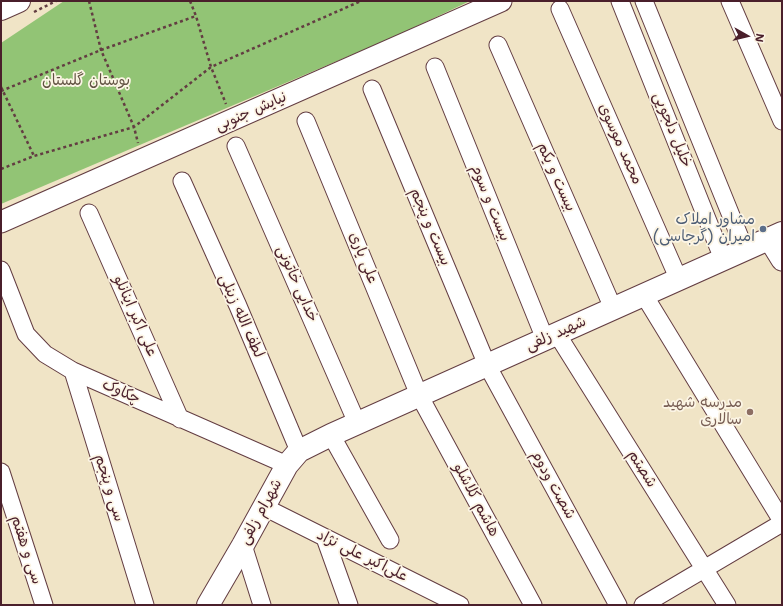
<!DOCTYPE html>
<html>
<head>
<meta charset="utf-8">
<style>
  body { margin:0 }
  #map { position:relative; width:783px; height:606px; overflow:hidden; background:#f0e4c6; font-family:"Shantell Sans",sans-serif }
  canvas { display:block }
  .frame { position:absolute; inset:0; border:2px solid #4a1f2b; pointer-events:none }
  .north { position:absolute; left:727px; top:16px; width:40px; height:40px; -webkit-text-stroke:3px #fcf5e5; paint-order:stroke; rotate:98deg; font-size:11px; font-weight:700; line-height:16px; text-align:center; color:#4a1f2b }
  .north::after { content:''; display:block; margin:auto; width:14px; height:18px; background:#4a1f2b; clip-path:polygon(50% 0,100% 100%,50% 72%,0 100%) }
</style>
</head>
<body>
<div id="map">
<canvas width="783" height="606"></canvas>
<div class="frame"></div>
<div class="north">N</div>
</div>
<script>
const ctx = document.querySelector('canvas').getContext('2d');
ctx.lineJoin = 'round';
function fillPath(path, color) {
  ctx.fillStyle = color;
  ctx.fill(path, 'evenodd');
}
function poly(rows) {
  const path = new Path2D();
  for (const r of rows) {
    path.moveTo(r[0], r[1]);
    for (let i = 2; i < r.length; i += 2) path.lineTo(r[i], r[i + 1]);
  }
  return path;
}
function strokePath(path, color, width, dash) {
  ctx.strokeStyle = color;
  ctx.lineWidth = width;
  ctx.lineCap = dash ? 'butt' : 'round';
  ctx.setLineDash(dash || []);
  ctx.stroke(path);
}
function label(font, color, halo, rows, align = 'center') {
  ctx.font = font + ' "Shantell Sans","Playpen Sans Arabic",sans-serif';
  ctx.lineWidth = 3.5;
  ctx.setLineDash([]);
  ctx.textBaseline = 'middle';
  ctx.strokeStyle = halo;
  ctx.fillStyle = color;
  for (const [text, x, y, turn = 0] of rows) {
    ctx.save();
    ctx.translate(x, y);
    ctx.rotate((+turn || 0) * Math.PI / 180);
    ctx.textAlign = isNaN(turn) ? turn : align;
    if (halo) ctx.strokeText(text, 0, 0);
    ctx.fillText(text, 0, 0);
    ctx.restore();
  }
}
fillPath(poly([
  [64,1,470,1,396,36,1,204,1,43]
]), '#92c475');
const minor = poly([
  [620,1,723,259],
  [644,1,745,250],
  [730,1,782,121],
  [560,9,679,280],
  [498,45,613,308],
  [435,67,545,339],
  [372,89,487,365,618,605],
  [306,121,419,395,533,605],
  [236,146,357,423],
  [182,181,238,306,299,451],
  [89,213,180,419],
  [1,270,26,334,45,354,73,371,287,465],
  [644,295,782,521],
  [557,334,727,605],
  [73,371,145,605],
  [331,435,390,540],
  [1,472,44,605],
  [264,507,460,605],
  [325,538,349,605],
  [243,545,262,605],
  [643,605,782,523]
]);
const tertiary = poly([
  [1,222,501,1],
  [769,239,782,260]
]);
const secondary = poly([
  [1,9,19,1],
  [208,605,243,545,287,465,299,451,331,435,782,233]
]);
strokePath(minor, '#633d42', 19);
strokePath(tertiary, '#633d42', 23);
strokePath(secondary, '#633d42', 24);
strokePath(poly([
  [89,1,101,50,134,127,138,143],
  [190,1,196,16,211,67,226,104],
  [34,12,56,1],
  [1,87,34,156],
  [1,91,101,50,196,16],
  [1,169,34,156,134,127,211,67,361,1]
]), '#633d42', 2.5, [3, 3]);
strokePath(minor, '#fff', 17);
strokePath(tertiary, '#fff', 21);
strokePath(secondary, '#fff', 22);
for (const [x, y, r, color] of [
  [763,229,4,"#5c6f8a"],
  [750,412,4,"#8d6e63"]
]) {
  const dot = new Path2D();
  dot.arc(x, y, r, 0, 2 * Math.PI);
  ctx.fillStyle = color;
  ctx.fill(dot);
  strokePath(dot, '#fcf5e5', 1.5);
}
label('15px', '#605141', '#fcf5e5', [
  ["بوستان گلستان",86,81]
]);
label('15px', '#4a1f2b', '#fcf5e5', [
  ["نیایش جنوبی",251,112,-24],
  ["خلیل دلجویی",672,130,68],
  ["محمد موسوی",620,144,66],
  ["بیست و یکم",556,177,66],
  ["بیست و سوم",490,203,68],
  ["بیست و پنجم",430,227,67],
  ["علی یاری",363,258,68],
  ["خدایی خاتونی",297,284,66],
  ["علی اکبر اینانلو",135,316,66],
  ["لطف الله زینلی",241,316,66],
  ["شهید زلفی",556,334,-24],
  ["چکاوک",121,392,24],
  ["شصتم",642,469,58],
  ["شصت ودوم",553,485,61],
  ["سی و پنجم",109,488,73],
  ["هاشم کلاشلو",476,500,62],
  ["شهرام زلفی",261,512,-61],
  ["سی و هفتم",26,550,72],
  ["علی‌اکبر علی نژاد",362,556,26]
]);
label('15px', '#4e5e75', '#fcf5e5', [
  ["مشاور املاک",755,220],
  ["امیران (گرجاسی)",755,237]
], 'right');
label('15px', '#785e54', '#fcf5e5', [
  ["مدرسه شهید",742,403],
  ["سالاری",742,420]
], 'right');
</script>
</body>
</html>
